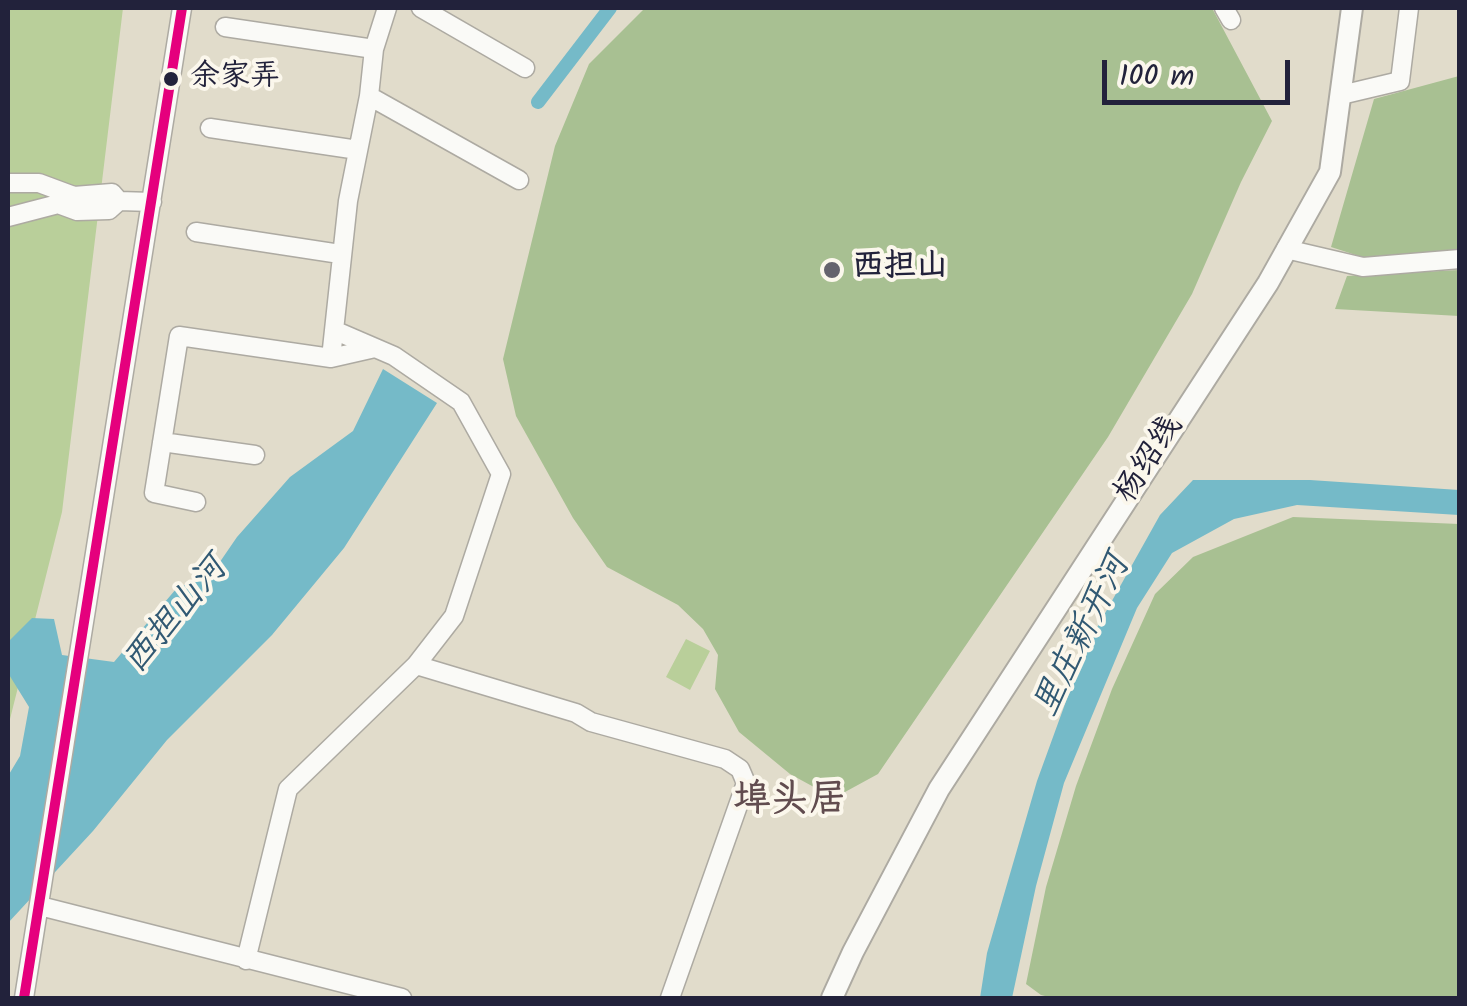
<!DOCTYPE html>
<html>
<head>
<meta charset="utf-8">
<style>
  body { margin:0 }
  #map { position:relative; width:1467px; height:1006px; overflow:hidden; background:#e1dccb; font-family:Kalam,sans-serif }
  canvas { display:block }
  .frame { position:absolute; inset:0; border:10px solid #22223b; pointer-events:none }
  .scale { position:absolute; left:1102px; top:60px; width:188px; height:45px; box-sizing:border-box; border:5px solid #22223b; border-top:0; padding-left:12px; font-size:30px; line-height:35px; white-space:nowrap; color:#22223b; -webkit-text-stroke:8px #fbf7ec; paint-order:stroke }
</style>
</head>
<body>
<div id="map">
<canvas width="1467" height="1006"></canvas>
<div class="frame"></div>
<div class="scale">100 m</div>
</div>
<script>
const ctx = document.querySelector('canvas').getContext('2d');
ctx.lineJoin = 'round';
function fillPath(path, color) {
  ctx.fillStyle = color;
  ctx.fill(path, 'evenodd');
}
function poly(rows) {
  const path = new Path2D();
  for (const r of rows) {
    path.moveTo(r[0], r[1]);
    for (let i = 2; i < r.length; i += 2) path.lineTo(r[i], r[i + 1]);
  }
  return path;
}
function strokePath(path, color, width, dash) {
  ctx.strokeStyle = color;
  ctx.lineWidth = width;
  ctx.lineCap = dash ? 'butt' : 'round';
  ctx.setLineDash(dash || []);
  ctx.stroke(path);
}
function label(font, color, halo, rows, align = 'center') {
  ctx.font = font + ' Kalam,"LXGW WenKai TC",sans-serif';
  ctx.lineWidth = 8;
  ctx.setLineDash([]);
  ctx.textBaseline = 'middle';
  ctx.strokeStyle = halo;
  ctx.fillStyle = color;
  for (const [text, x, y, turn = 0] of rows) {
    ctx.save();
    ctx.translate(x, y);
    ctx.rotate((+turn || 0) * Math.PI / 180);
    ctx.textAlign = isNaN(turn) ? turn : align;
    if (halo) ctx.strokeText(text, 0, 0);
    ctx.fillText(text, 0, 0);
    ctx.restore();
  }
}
fillPath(poly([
  [8,8,123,8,62,512,8,727],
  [686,639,710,651,690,690,666,677]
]), '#b9cf9a');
fillPath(poly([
  [645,8,1212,8,1272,121,1241,182,1192,294,1108,437,878,774,834,798,790,774,739,732,715,689,718,655,703,629,678,605,607,567,573,518,516,416,503,359,555,146,589,64],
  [1459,76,1459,251,1365,258,1331,247,1374,99],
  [1459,270,1459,316,1335,309,1347,276],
  [1293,517,1459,524,1459,998,1053,998,1041,995,1026,984,1046,887,1076,786,1112,689,1155,594,1193,557]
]), '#a8c092');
fillPath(poly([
  [383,369,437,403,344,548,272,635,167,740,93,831,8,923,8,776,20,756,29,707,8,673,8,642,32,618,54,619,62,655,114,662,176,589,213,572,237,537,290,477,353,431],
  [1193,480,1310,480,1459,490,1459,515,1297,505,1234,519,1172,553,1137,608,1064,783,1036,886,1012,998,980,998,987,953,1037,781,1085,649,1160,515]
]), '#75bac8');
strokePath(poly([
  [538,102,610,8]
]), '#75bac8', 14);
const minor = poly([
  [421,8,525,68],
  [1224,8,1231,20],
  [225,27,374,49],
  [1341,95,1400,81,1409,8],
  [369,96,519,180],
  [210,128,358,150],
  [8,183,39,183,74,196,112,193,119,201,152,202],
  [8,217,58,204,77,211,109,210,119,201],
  [196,232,340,254],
  [1286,249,1363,267,1460,259],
  [331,358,348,201,369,96,374,49,387,8],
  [162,442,255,455],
  [196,502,154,493,179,336,331,358,375,348],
  [416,665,576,713,591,722,725,759,740,769,746,783,670,998],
  [40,906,402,998],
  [246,960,288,789,416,665,454,616,501,474,461,402,394,356,336,331],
  [24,998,182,8]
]);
const major = poly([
  [832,998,853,952,939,789,1268,283,1330,172,1352,8]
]);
strokePath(minor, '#adaaa2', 21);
strokePath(major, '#adaaa2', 24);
strokePath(minor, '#fafaf7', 18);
strokePath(major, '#fafaf7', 20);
strokePath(poly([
  [24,998,182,8]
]), '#e5007d', 10);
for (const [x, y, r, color] of [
  [171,79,9,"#22223b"],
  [832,270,10,"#65636d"]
]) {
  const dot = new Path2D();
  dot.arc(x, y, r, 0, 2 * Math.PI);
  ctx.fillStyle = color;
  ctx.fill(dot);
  strokePath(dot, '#fbf7ec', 4);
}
label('30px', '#22223b', '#fbf7ec', [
  ["余家弄",190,79]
], 'left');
label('bold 32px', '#22223b', '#fbf7ec', [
  ["西担山",852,270]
], 'left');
label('32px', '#22223b', '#fbf7ec', [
  ["杨绍线",1151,461,-57]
]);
label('italic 35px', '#315973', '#fbf7ec', [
  ["西担山河",178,617,-50],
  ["里庄新开河",1085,637,-64]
]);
label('bold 38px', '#614c4f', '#fbf7ec', [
  ["埠头居",790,804]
]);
</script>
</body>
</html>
